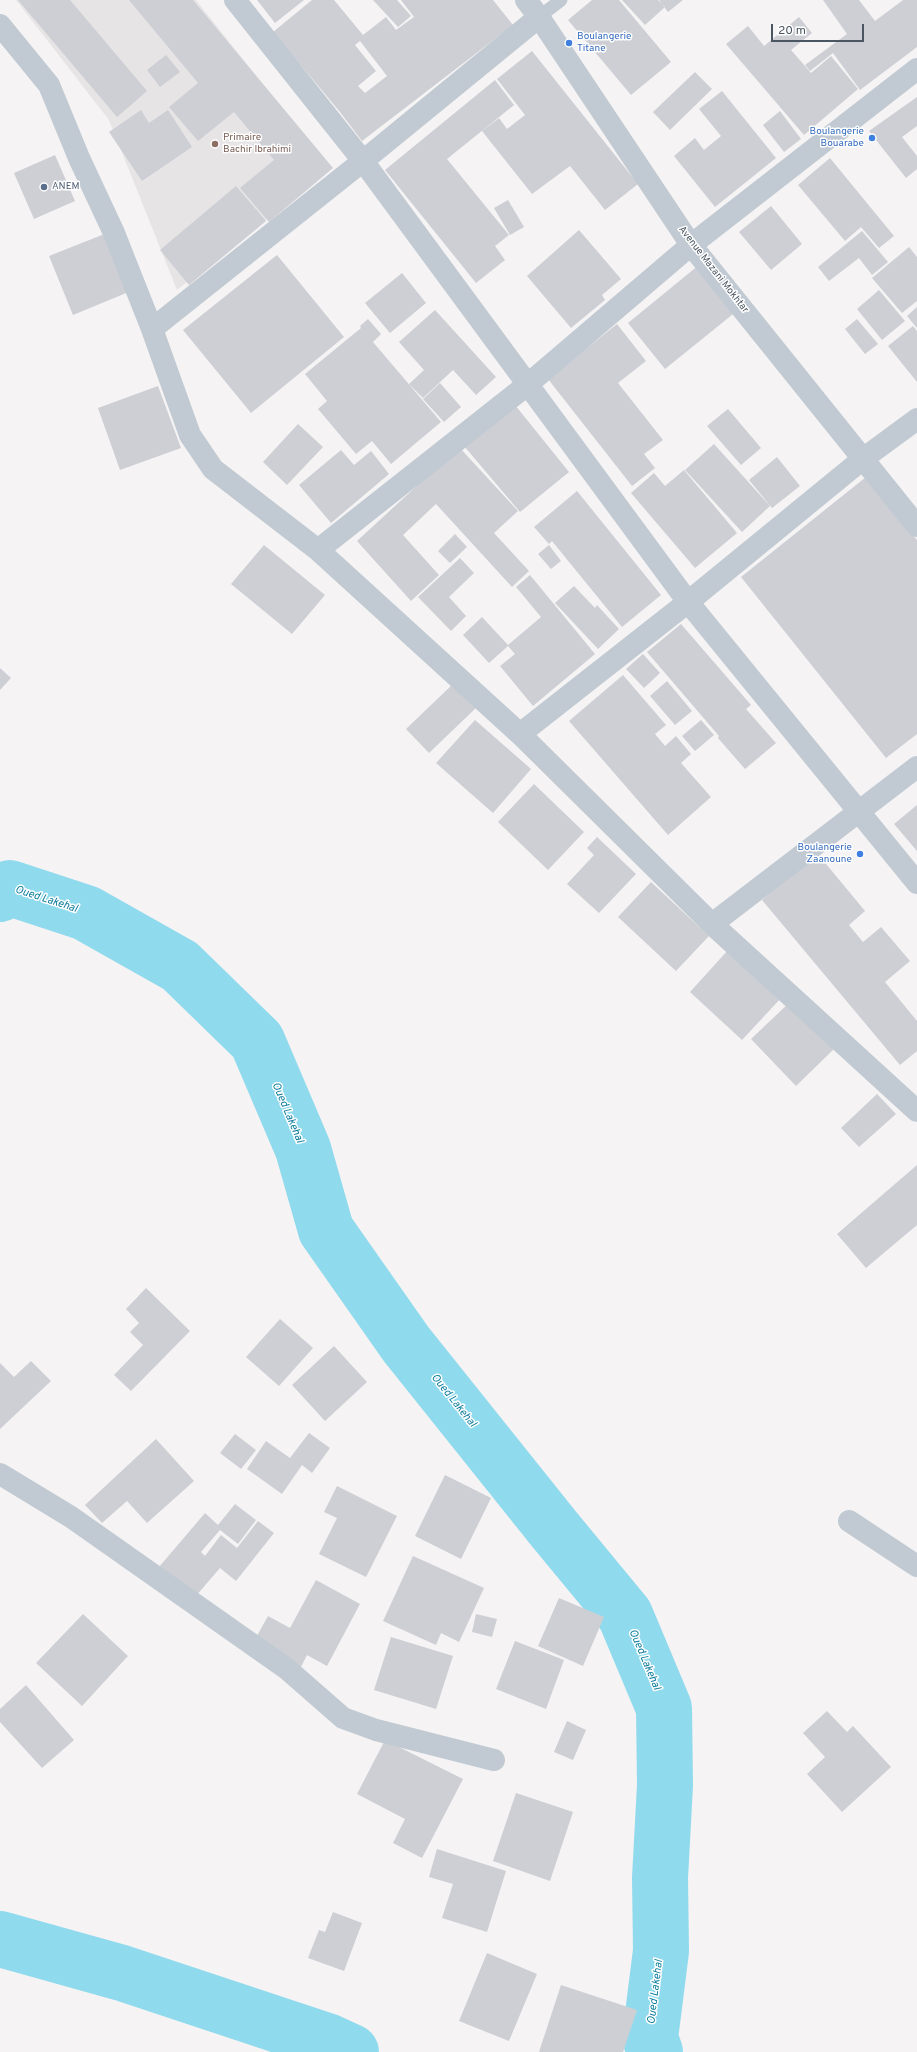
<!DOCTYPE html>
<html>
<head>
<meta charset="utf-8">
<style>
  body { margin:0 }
  #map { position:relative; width:917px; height:2052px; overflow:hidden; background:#f5f3f3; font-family:Overpass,sans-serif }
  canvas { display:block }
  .scale { position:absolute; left:771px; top:24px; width:93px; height:18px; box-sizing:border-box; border:2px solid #4a5661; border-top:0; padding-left:5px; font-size:12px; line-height:14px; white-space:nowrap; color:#4a5661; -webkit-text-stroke:3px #fff; paint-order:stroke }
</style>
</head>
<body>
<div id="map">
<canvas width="917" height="2052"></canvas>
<div class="scale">20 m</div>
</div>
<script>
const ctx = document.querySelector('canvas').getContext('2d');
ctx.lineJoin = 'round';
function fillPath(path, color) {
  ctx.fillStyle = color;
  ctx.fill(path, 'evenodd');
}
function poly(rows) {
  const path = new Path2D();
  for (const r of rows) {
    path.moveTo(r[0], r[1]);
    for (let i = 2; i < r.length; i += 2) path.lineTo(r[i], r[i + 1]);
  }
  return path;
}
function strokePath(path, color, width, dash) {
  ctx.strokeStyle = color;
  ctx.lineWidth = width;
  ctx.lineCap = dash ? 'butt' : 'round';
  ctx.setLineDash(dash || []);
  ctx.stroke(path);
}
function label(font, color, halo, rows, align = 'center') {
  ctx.font = font + ' Overpass,sans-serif';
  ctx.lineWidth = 3;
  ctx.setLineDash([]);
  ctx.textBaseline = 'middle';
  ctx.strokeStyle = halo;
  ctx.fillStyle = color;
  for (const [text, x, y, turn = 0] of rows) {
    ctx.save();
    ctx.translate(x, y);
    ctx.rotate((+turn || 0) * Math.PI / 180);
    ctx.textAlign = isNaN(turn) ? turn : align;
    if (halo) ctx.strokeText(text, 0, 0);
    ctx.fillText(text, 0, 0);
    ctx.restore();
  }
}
fillPath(poly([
  [16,0,196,0,330,169,177,290,109,120]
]), '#e6e4e5');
strokePath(poly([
  [0,894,10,888,86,913,180,966,257,1041,303,1149,326,1230,406,1344,554,1529,625,1615,664,1708,665,1785,660,1878,661,1951,650,2038,655,2052],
  [0,1939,122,1973,327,2041,351,2052]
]), '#90daee', 56);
fillPath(poly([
  [18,0,70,0,147,91,117,117],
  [129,0,193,0,333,168,269,222,240,188,274,160,234,112,198,141,169,107,198,83],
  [257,0,304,0,275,23],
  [312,0,334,0,363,35,386,17,396,30,414,17,401,0,493,0,513,25,362,141,340,112,273,32],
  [360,41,387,76,365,93,358,86,376,71,355,45],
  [373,0,397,0,411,16,398,27],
  [592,0,619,0,671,62,631,95,568,20],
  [622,0,658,0,665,7,645,25],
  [659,0,683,0,668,12],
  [823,0,859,0,875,21,903,0,917,0,917,47,860,90,833,53,810,71,805,65,847,34],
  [799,17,812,33,791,50,811,73,831,56,858,89,804,135,726,44,748,26,764,46],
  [532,51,638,184,605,210,570,166,532,194,482,131,499,118,507,129,525,115,497,79],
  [166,55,180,72,160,87,147,70],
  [695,72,712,89,670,130,653,112],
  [495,80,514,105,447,159,509,235,495,246,505,260,476,283,385,170],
  [722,91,776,158,715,207,674,156,695,138,704,150,721,136,699,109],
  [917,97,917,126,902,137,917,156,917,169,906,178,869,131],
  [141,110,149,123,168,110,192,147,142,181,109,132],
  [780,111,801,139,784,152,763,125],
  [55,155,75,201,34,219,14,173],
  [830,158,894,236,879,248,861,227,845,241,798,185],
  [236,186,266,221,189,285,160,250],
  [508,200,524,227,510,235,494,208],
  [771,206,802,244,771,270,739,232],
  [579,230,621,279,602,295,605,300,571,328,527,276],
  [862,231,888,262,872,275,859,258,829,281,818,267],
  [107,233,131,291,73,315,49,256],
  [909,247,917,257,917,301,902,313,872,278],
  [277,255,344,337,251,413,183,330],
  [705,260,743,306,665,369,628,323],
  [402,273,426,303,390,333,365,303],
  [879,290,905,321,882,340,857,309],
  [917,307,917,328,907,316],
  [435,310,496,377,476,395,453,370,423,398,409,384,424,370,399,342],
  [368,319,381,334,373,342,441,422,391,464,372,441,356,454,318,409,327,401,305,374,361,328,360,326],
  [857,319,878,344,865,354,845,329],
  [617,324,646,361,618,383,663,440,644,454,655,468,632,486,548,379],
  [913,326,917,331,917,382,888,346],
  [440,383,461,407,444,422,423,399],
  [158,386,181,448,120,470,98,408],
  [515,405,569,472,520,512,464,446],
  [728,409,761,448,741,465,707,426],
  [298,424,323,447,287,485,263,462],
  [714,444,770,506,742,532,685,470],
  [459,447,518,511,494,533,529,571,512,587,436,504,403,535,439,575,411,601,357,541],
  [341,450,354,465,371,451,389,474,331,523,299,485],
  [777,457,800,486,772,508,749,480],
  [684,470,737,533,695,568,631,493,654,473,665,486],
  [866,477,917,540,917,734,886,758,741,577],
  [577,491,661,595,622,627,552,541,549,544,534,527],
  [455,534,467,547,450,563,438,551],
  [264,545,325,595,292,634,231,584],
  [549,545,561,561,551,569,538,554],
  [460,558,474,573,449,597,466,616,451,631,418,597],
  [530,575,595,654,533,706,500,666,515,654,508,646,489,663,463,635,482,617,508,645,541,617,516,587],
  [574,586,595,608,597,605,619,629,598,649,555,603],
  [681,624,751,705,746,709,776,743,745,769,718,738,719,736,647,652],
  [643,654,660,673,644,688,626,669],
  [0,668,11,678,0,690],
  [623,675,666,725,655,734,665,746,676,736,691,754,681,763,711,797,668,835,569,721],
  [667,681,692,711,675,725,650,696],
  [454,683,477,707,429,753,406,729],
  [475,720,531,769,493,813,436,763],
  [701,720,714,735,695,751,682,736],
  [534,784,584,832,548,870,498,822],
  [917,805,917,851,894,824],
  [597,837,636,874,599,913,567,884,594,855,587,848],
  [817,853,865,911,849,925,863,942,881,927,910,961,885,982,917,1021,917,1051,900,1065,762,900],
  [651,882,709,936,676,971,618,917],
  [729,949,782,997,742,1040,690,992],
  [790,1002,835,1048,796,1086,751,1039],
  [877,1094,896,1114,859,1147,841,1128],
  [917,1165,917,1225,866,1268,837,1234],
  [146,1288,190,1331,131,1391,114,1375,143,1345,130,1332,139,1323,126,1309],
  [280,1319,313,1348,279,1386,246,1357],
  [334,1346,367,1382,325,1421,292,1385],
  [31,1361,51,1381,0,1429,0,1363,14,1377],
  [309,1433,330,1448,312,1473,302,1465,282,1494,247,1469,266,1441,290,1458],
  [235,1434,256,1450,241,1469,220,1453],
  [156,1439,194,1481,147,1523,127,1501,102,1523,85,1505],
  [445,1475,491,1498,461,1559,415,1536],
  [337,1486,397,1516,366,1577,319,1554,337,1518,324,1512],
  [235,1504,256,1520,238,1544,220,1530,201,1552,205,1556,221,1535,237,1548,258,1521,274,1533,236,1581,220,1568,195,1597,159,1567,205,1513,218,1525],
  [413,1556,484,1588,459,1642,441,1633,436,1645,383,1621],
  [316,1580,360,1604,327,1666,307,1655,301,1667,254,1641,268,1616,290,1628],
  [559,1598,604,1617,583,1666,538,1646],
  [83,1614,128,1656,82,1706,36,1663],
  [476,1614,497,1619,492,1637,472,1632],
  [391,1637,453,1656,436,1709,374,1690],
  [515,1641,564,1660,546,1709,496,1689],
  [26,1685,74,1740,42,1768,0,1722,0,1709],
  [827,1711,847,1732,853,1726,891,1767,842,1812,807,1774,825,1757,803,1733],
  [567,1721,586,1730,573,1760,554,1752],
  [385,1740,463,1779,422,1858,393,1843,405,1819,357,1794],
  [516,1793,573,1812,550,1881,493,1861],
  [437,1849,506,1871,487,1932,442,1918,453,1884,429,1877],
  [333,1912,362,1923,344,1971,308,1958,319,1930,325,1932],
  [487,1953,537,1974,509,2041,459,2021],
  [561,1985,637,2010,623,2052,539,2052]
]), '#cdcfd5');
strokePath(poly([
  [539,17,561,0]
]), '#c1cad2', 13);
strokePath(poly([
  [235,0,363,161,688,602,917,883],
  [526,0,539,17,691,245,917,526],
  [0,25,49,85,79,158,114,233,152,329,190,435,213,469,318,550,520,734,712,924,917,1111],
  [152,329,363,161,539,17],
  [318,550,527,385,691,245,917,69],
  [520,734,688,602,864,458,917,419],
  [712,924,917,767],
  [0,1474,71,1517,287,1669,343,1718,376,1730,494,1760],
  [849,1521,917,1566]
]), '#c1cad2', 22);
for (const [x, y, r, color] of [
  [569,43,4,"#3f7fe0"],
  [872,138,4,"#3f7fe0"],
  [215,144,4,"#8d6e63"],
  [44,187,4,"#5c6f8a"],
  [860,854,4,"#3f7fe0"]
]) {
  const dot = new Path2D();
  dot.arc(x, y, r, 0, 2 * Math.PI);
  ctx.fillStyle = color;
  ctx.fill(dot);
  strokePath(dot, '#fff', 1.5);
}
label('10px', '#366cbe', '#fff', [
  ["Boulangerie",577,37,"left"],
  ["Titane",577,49,"left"],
  ["Boulangerie",864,132],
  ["Bouarabe",864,144],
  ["Boulangerie",852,848],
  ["Zaanoune",852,860]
], 'right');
label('10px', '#785e54', '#fff', [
  ["Primaire",223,138],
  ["Bachir Ibrahimi",223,150]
], 'left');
label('10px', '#4e5e75', '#fff', [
  ["ANEM",52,187]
], 'left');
label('10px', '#4a5661', '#fff', [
  ["Avenue Mazani Mokhtar",713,270,52]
]);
label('italic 11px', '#0c7c9b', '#fff', [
  ["Oued Lakehal",46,900,18],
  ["Oued Lakehal",287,1113,67],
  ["Oued Lakehal",453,1401,51],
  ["Oued Lakehal",644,1660,67],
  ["Oued Lakehal",656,1992,-83]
]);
</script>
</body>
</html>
